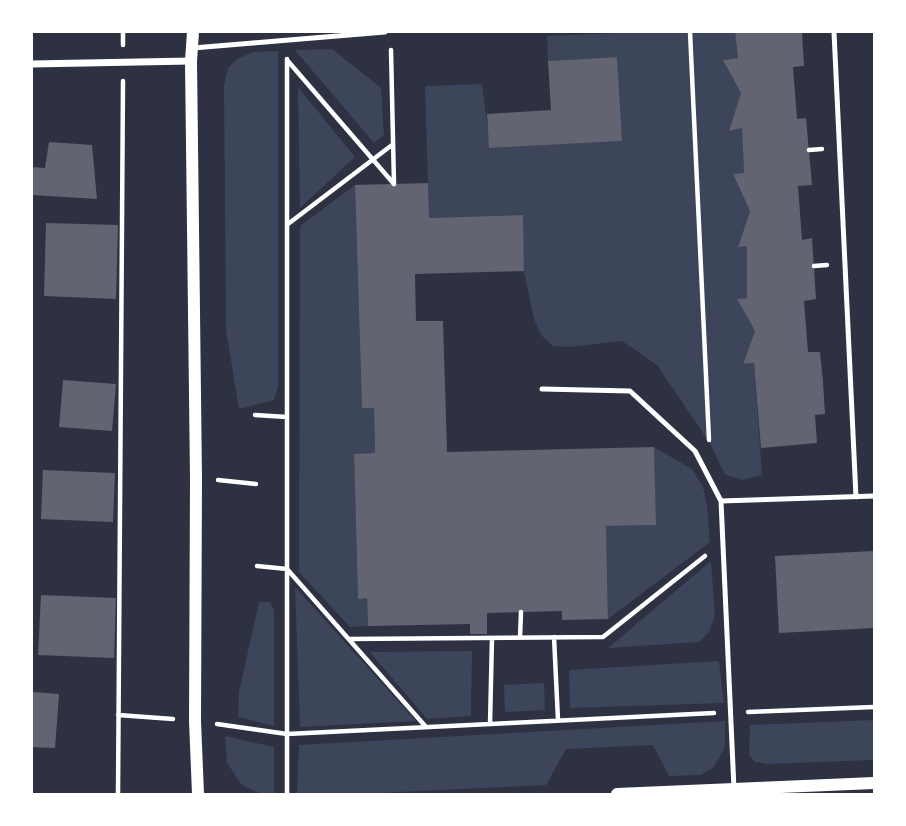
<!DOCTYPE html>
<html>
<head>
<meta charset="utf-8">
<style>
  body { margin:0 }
  #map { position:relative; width:906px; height:826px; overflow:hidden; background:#2d3142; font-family:"Exo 2",sans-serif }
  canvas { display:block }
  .frame { position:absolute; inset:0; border:33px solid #fff; pointer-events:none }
</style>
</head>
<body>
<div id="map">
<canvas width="906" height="826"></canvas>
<div class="frame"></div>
</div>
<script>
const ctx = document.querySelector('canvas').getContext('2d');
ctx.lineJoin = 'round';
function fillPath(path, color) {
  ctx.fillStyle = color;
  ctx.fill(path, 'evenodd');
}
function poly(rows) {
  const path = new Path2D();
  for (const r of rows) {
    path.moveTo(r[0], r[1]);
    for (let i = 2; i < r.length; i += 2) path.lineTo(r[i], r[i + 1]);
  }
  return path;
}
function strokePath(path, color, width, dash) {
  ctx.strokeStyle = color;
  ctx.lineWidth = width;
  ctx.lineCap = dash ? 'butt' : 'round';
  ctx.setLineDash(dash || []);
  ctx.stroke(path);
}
fillPath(poly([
  [641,32,735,32,738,58,724,60,741,93,730,130,742,128,744,173,733,174,750,211,738,246,747,246,747,298,737,299,755,331,743,364,754,363,762,475,743,480,725,475,711,445,657,365,622,341,569,347,553,346,542,336,534,319,524,271,522,215,429,218,425,86,482,84,490,148,621,141,617,57,548,61,547,36],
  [332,49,381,88,384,135,374,143,295,50],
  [278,51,278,387,274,400,239,409,226,330,224,85,228,68,237,59,253,52],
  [298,87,355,157,300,208],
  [355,185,362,408,374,408,375,453,354,454,358,598,367,598,368,626,350,627,299,572,300,226],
  [654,447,692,469,703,487,707,506,710,542,608,619,606,526,655,525],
  [711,561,715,616,709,632,699,642,608,648],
  [295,587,416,721,300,727],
  [259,602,270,602,274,610,274,726,238,717,239,692],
  [472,651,471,716,427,719,370,652],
  [719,661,724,703,570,708,569,670],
  [544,683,545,710,505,712,504,685],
  [874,720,874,760,767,764,755,762,749,755,750,725],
  [725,721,725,747,714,767,701,775,669,776,653,745,566,749,546,785,357,794,297,794,299,745],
  [225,736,274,747,274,794,261,794,242,785,227,763]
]), '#3c4559');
fillPath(poly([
  [735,32,802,32,804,66,793,67,797,119,806,118,812,185,798,186,802,240,812,238,816,299,804,301,808,352,820,352,823,381,825,414,815,415,817,443,761,448,754,363,743,364,755,331,737,299,747,298,747,246,738,247,750,211,733,174,744,173,742,128,729,131,741,93,723,60,738,58],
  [617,57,622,141,489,148,487,114,551,110,548,61],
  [49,142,92,145,97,199,32,195,32,167,45,168],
  [428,183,429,218,523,215,524,271,415,274,416,321,443,321,447,452,654,447,656,525,606,526,608,619,562,620,562,611,487,613,487,634,470,634,470,624,368,626,367,598,358,599,354,454,375,453,374,408,362,408,355,185],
  [46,223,118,225,116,299,44,296],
  [63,380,116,384,112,431,59,427],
  [43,470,115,473,113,522,41,519],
  [874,551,874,628,779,633,775,556],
  [41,595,116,598,114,658,38,655],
  [32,692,59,694,55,748,32,747]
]), '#626471');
strokePath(poly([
  [690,32,709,440],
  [123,45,123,32],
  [287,60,394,184,391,50],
  [809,150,822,149],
  [288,224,392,145],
  [814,266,827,265],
  [255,415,287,417],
  [218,480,256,484],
  [257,566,287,569,426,727],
  [520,637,521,612],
  [554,637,558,720],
  [349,639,603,637,705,556],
  [748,712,874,707],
  [118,715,173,719],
  [217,724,287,734,714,713],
  [490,724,492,638],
  [118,794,123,81],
  [287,794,287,59]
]), '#fff', 4.5);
strokePath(poly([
  [834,32,856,497],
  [193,48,385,32],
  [542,389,630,391,695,451,721,501,734,789],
  [721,501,874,496]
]), '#fff', 5);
strokePath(poly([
  [32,64,191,61]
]), '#fff', 7);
strokePath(poly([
  [193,32,191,61,196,478,195,721,198,794],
  [617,794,874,783]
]), '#fff', 12);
</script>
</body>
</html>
